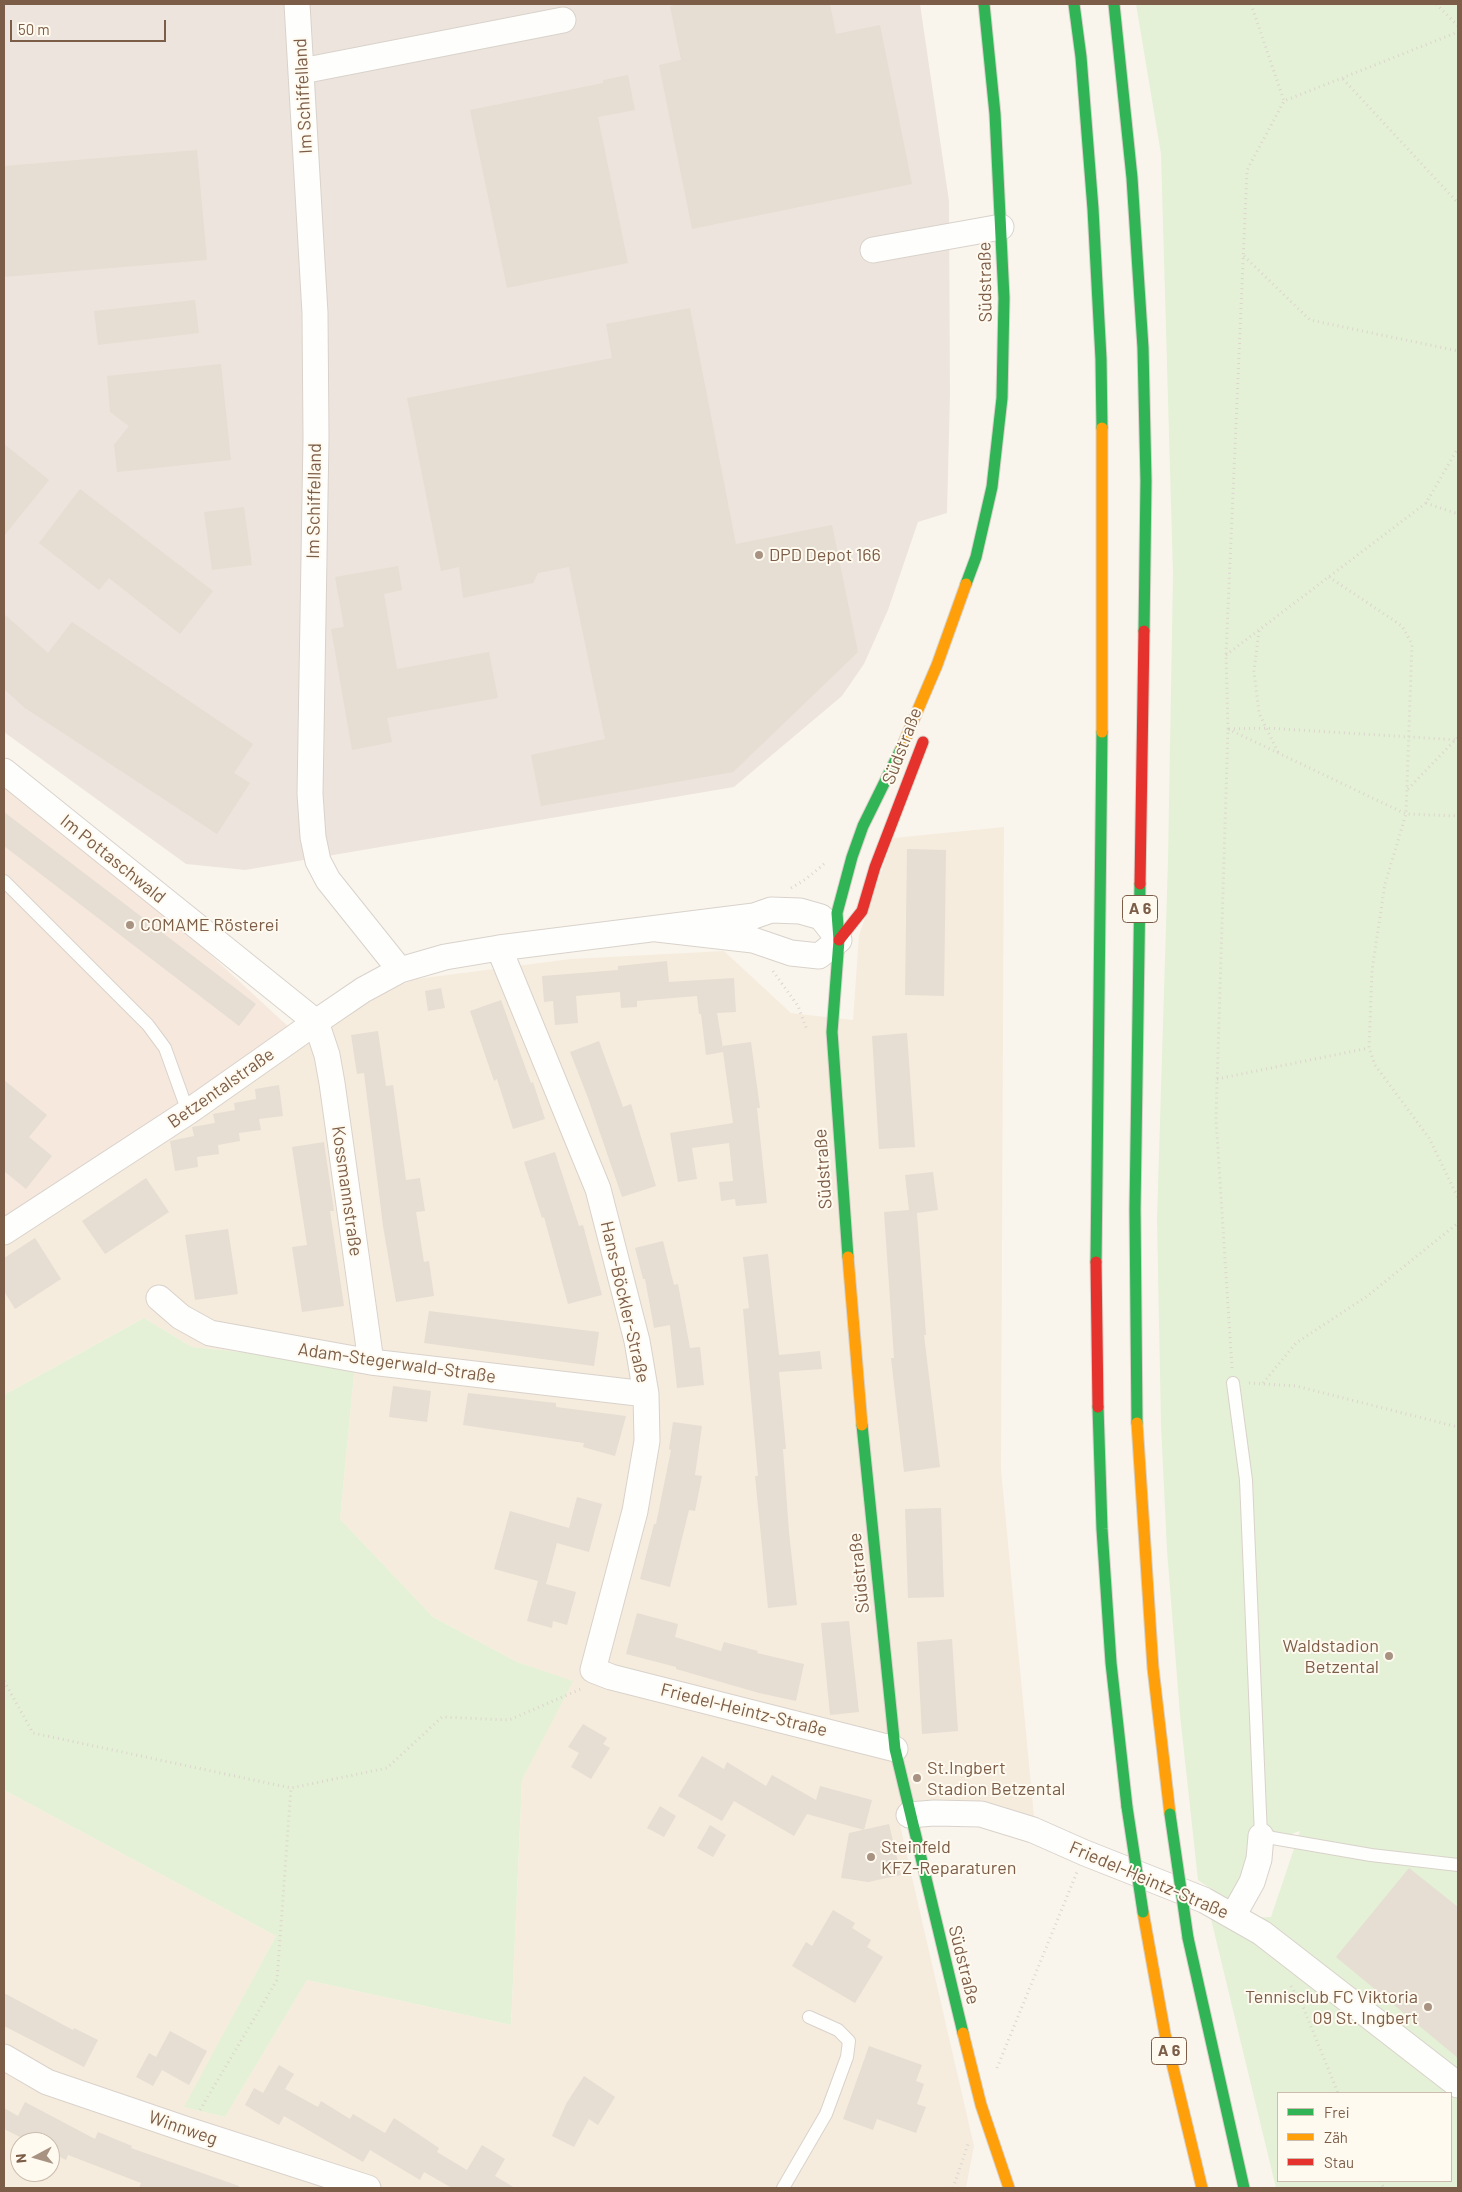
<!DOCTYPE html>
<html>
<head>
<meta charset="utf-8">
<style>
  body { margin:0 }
  #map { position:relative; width:1462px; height:2192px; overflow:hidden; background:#f9f5ed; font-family:Barlow,sans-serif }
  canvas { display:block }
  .frame { position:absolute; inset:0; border:5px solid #7c5e48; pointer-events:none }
  .legend { position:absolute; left:1277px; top:2092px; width:175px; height:90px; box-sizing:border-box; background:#fffaf0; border:1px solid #cbbcad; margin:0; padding:6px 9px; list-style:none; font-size:15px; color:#7c5e48 }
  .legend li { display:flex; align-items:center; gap:10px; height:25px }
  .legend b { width:25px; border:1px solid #cbbcad }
  .north { position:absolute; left:10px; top:2132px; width:50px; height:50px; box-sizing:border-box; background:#fffaf0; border:1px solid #cbbcad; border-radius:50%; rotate:264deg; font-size:14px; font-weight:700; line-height:20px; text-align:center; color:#7c5e48 }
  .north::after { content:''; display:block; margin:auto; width:18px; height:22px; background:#a89382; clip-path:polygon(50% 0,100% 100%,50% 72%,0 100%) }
  .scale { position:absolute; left:10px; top:20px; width:156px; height:22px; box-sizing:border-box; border:2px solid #7c5e48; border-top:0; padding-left:6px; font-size:15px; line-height:18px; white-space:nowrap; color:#7c5e48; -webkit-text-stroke:4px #fffaf0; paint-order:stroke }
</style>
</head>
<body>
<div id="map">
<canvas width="1462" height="2192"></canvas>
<div class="frame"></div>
<ul class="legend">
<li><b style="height:6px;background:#30b455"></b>Frei</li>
<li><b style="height:6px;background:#ff9f0a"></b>Zäh</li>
<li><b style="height:6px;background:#e5322d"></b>Stau</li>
</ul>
<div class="north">N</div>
<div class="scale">50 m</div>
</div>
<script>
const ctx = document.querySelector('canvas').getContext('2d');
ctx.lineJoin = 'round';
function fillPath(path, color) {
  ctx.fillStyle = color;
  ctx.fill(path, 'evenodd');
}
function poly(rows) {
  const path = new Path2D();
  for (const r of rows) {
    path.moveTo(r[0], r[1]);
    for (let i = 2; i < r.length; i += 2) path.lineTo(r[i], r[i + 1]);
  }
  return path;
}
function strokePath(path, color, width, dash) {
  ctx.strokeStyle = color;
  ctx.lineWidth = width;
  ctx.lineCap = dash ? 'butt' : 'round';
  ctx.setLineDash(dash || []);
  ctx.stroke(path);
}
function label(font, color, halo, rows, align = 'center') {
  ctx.font = font + ' Barlow,sans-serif';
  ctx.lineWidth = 4;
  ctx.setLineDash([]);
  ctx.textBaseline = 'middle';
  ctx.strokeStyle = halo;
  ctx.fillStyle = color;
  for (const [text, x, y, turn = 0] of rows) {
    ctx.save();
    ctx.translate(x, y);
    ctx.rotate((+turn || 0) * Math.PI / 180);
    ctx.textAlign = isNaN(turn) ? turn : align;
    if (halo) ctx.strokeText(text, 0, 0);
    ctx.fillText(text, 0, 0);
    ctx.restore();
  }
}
fillPath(poly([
  [1004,827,1001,1469,1034,1816,900,1825,974,2146,966,2188,4,2188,4,1790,276,1936,185,2107,225,2117,307,1980,511,2025,522,1780,572,1681,517,1662,433,1617,340,1519,355,1364,192,1347,144,1318,4,1395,4,1224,291,1029,416,979,570,959,724,951,791,1013,853,1020,859,935,893,838],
  [20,2142,50,2142,50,2172,20,2172]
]), '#f6ecdd');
fillPath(poly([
  [4,769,101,854,291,1029,4,1224]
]), '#f7e8dd');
fillPath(poly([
  [4,4,920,4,949,201,950,395,947,513,918,522,888,610,864,664,842,696,734,787,245,870,186,864,4,732]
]), '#ede5dd');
fillPath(poly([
  [1136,4,1458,4,1458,2188,1276,2188,1211,1919,1271,1917,1300,1831,1249,1849,1240,1909,1198,1880,1180,1715,1167,1550,1161,1425,1157,1219,1168,861,1173,574,1161,154],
  [1278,2093,1451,2093,1451,2181,1278,2181],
  [144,1318,192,1347,355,1364,340,1519,433,1617,517,1662,573,1681,522,1780,511,2025,307,1980,225,2117,184,2107,276,1936,4,1790,4,1395]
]), '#e4f1d6');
fillPath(poly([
  [679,4,830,4,836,34,880,25,912,184,692,229,659,65,681,60,670,6],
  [628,75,635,110,598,117,628,263,507,288,470,110,603,83,603,80],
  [197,150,207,260,4,277,4,166],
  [195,300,199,333,98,345,94,311],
  [690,308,736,544,832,525,858,652,733,772,541,806,531,755,605,739,569,567,538,573,533,583,463,598,459,567,441,571,407,398,612,358,606,324],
  [221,364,231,460,117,472,114,445,129,426,110,412,107,376],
  [4,444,49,480,4,536],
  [80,489,213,591,180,634,109,578,99,590,39,543],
  [244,507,252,565,212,570,204,512],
  [398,566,402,590,384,594,397,669,489,652,498,698,387,718,392,742,352,750,331,629,344,627,335,577],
  [4,614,48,653,72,622,253,744,234,773,250,783,217,834,25,708,4,689],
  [4,812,256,1004,239,1026,4,846],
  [907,849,946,850,944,996,905,995],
  [667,961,669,982,734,978,736,1012,717,1013,723,1048,722,1046,751,1042,760,1108,757,1108,767,1203,736,1206,735,1199,721,1201,719,1182,733,1181,729,1143,692,1148,697,1179,678,1182,670,1133,733,1123,723,1052,706,1055,701,1014,699,1014,697,996,637,1001,637,1007,621,1008,620,992,576,996,578,1023,555,1025,553,1001,544,1002,542,976,618,970,618,966],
  [441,988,445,1008,428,1011,425,991],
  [501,1000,531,1083,533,1082,545,1119,513,1129,497,1079,494,1081,470,1011],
  [378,1031,386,1086,393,1085,406,1180,420,1178,425,1211,416,1212,424,1262,429,1261,434,1296,396,1302,383,1226,364,1073,357,1074,351,1035],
  [907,1033,915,1147,879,1149,872,1036],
  [599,1041,623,1107,631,1104,656,1186,622,1197,588,1098,570,1052],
  [4,1080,47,1115,29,1137,52,1156,26,1189,4,1171],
  [279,1085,283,1116,259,1119,261,1130,239,1133,240,1141,218,1145,219,1154,197,1157,198,1167,175,1171,170,1141,194,1136,192,1127,215,1123,213,1114,235,1110,234,1103,256,1099,255,1089],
  [324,1142,334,1211,330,1211,344,1306,302,1312,292,1247,307,1245,292,1147],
  [555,1152,579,1226,583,1225,602,1295,568,1304,544,1217,542,1218,524,1162],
  [933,1172,938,1210,917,1213,926,1335,924,1335,940,1467,904,1472,891,1358,894,1358,884,1212,909,1210,905,1175],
  [146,1178,169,1212,105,1254,82,1221],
  [228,1229,238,1294,195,1300,185,1235],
  [35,1238,61,1279,15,1309,4,1291,4,1258],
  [663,1241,674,1285,678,1284,690,1348,700,1347,704,1385,677,1388,670,1325,654,1328,645,1279,643,1279,635,1248],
  [768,1254,779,1355,820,1351,822,1369,779,1372,786,1449,783,1449,789,1532,797,1605,768,1608,755,1476,758,1476,743,1309,749,1308,743,1257],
  [429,1311,599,1332,594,1366,424,1343],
  [393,1386,431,1391,427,1422,389,1417],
  [468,1393,556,1403,556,1407,626,1416,615,1456,583,1447,584,1443,463,1425],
  [673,1422,702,1426,695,1475,702,1476,695,1511,689,1510,670,1587,640,1579,654,1524,656,1524,671,1450,669,1449],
  [577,1497,602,1504,589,1552,557,1543,546,1584,576,1592,567,1625,553,1621,552,1628,527,1621,538,1581,494,1569,510,1511,569,1528],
  [941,1508,944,1597,908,1598,905,1509],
  [637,1613,678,1624,675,1637,721,1651,724,1642,758,1651,757,1653,804,1664,796,1701,759,1693,676,1669,676,1667,626,1654],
  [849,1621,859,1712,830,1715,821,1623],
  [952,1639,958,1731,922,1734,917,1642],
  [583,1724,607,1738,603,1744,610,1748,591,1779,571,1767,579,1753,568,1747],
  [702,1756,724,1769,727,1762,766,1786,772,1775,816,1800,820,1786,872,1800,864,1830,807,1814,794,1836,734,1801,722,1821,678,1796],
  [660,1806,676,1816,664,1837,647,1828],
  [889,1824,901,1875,868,1882,841,1878,849,1833],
  [710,1825,726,1835,713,1857,697,1848],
  [1409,1868,1458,1907,1458,2058,1336,1957],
  [833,1910,855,1923,852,1928,871,1940,867,1947,883,1957,855,2003,792,1966,806,1942,812,1946],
  [4,1993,73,2030,74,2028,98,2040,84,2067,4,2026],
  [170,2031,207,2051,189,2085,162,2070,153,2086,136,2077,149,2053,156,2057],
  [869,2046,922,2065,916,2081,924,2084,917,2104,926,2107,916,2133,877,2119,873,2130,843,2119],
  [279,2065,294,2074,285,2089,318,2107,321,2101,350,2119,353,2114,385,2133,394,2118,439,2148,437,2152,467,2170,482,2145,505,2159,495,2176,515,2188,452,2188,424,2172,420,2180,370,2150,363,2162,284,2116,279,2125,245,2105,254,2088,263,2093],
  [584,2076,615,2097,598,2125,589,2119,574,2147,552,2136,566,2104],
  [25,2102,95,2139,98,2132,132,2146,131,2148,239,2186,239,2188,139,2188,141,2183,68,2155,66,2160,50,2152,50,2142,30,2142,4,2129,4,2108,18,2116]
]), '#e6ded3');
const lane = poly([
  [4,881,148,1025,165,1048,188,1112],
  [1233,1383,1246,1480,1261,1836,1371,1855,1458,1865],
  [783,2188,826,2114,847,2057,849,2041,838,2030,809,2017]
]);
const street = poly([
  [297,4,315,313,316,438,310,794,313,837,318,861,328,880,400,970],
  [302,71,563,20],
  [873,250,1001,227],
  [4,771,316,1022],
  [499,948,598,1189,637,1341,646,1394,647,1441,635,1511,593,1670,611,1677,895,1749],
  [316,1022,327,1055,332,1083,371,1362],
  [4,1232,188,1112,316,1022,363,990,400,970,445,957,499,948,754,916,771,910,800,911,821,917,839,940,819,956,791,953,753,940,657,929],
  [159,1298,181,1317,210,1333,371,1362,646,1394],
  [909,1815,934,1813,981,1814,1033,1830,1085,1853,1204,1900,1262,1933,1458,2085],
  [1233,1916,1252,1882,1259,1859,1261,1836],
  [4,2057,47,2082,188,2130,368,2188]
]);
const fast = poly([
  [1074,4,1081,57,1093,209,1101,359,1102,428],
  [1114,4,1132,178,1143,348,1146,481,1144,631],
  [966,584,976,557,992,487,1002,398,1004,298,995,114,984,4],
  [848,1257,832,1032,839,940,837,913,852,857,863,826,902,747],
  [1096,1262,1102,732],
  [1098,1407,1102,1529,1111,1663,1127,1807],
  [1137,1423,1135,1209,1140,884],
  [862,1425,895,1749,963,2033],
  [1188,1938,1244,2188]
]);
const slow = poly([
  [1102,428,1102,732],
  [902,747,937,665,966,584],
  [848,1257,862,1425],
  [1137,1423,1153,1668,1170,1814],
  [1143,1912,1165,2034,1202,2188],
  [963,2033,981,2105,1009,2188]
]);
const jam = poly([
  [1140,884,1144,631],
  [839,940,862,911,875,867,923,742],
  [1096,1262,1098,1407]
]);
strokePath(lane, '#d9d2cb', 14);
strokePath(street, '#d9d2cb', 27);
strokePath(fast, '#d9d2c9', 13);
strokePath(slow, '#d9d2c9', 13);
strokePath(jam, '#d9d2c9', 13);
strokePath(poly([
  [1251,4,1284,101],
  [1436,4,1458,26],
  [1343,79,1458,203],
  [1244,256,1310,320,1458,351],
  [1426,503,1458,514],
  [1329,577,1402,626,1412,644,1406,814,1385,884,1372,970,1369,1048,1375,1065,1429,1138,1458,1198],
  [1259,631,1254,671,1259,713,1278,752],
  [1226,655,1426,503,1458,448],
  [1228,729,1406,814,1458,816],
  [1229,729,1266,728,1458,740],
  [1408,789,1458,737],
  [791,888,806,879,824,864],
  [773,971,798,1006,807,1030],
  [1217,1079,1369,1048],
  [1232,1368,1216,1119,1228,729,1226,655,1247,170,1284,101,1458,32],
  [1249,1383,1296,1386,1458,1427],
  [1263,1383,1296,1343,1366,1297,1458,1223],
  [4,1681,33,1733,291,1788,387,1768,442,1717,509,1720,581,1689],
  [1291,1986,1301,2002,1338,2093],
  [997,2068,1077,1872],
  [200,2110,277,1980,291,1788],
  [1380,2181,1384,2188],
  [953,2188,968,2144]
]), '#dcd5ce', 3, [1, 4]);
strokePath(lane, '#fefefc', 12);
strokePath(street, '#fefefc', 25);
strokePath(fast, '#30b455', 11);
strokePath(slow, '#ff9f0a', 11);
strokePath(jam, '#e5322d', 11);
const fastBridge = poly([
  [1127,1807,1143,1912],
  [1170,1814,1188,1938]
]);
strokePath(fastBridge, '#dbd1ca', 13, []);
strokePath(fastBridge, '#30b455', 11);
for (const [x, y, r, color] of [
  [759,555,5,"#a89382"],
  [130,925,5,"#a89382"],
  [1389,1656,5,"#a89382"],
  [917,1778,5,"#a89382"],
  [871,1857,5,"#a89382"],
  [1428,2007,5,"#a89382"]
]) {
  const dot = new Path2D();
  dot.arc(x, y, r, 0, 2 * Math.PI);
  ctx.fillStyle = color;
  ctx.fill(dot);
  strokePath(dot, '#fffaf0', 2);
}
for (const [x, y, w] of [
  [1140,909,35],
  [1169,2051,35]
]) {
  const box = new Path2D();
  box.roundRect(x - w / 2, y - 13.5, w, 27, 4);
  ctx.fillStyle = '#fffaf0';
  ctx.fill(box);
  strokePath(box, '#7c5e48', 1);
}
label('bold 16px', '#7c5e48', null, [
  ["A 6",1140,909],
  ["A 6",1169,2051]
]);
label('18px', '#7c5e48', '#fffaf0', [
  ["Im Schiffelland",303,96,-93],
  ["Südstraße",985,282,-91],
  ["Im Schiffelland",314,501,-89],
  ["Südstraße",902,746,-69],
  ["Im Pottaschwald",113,859,39],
  ["Betzentalstraße",221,1088,-35],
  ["Südstraße",823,1169,-94],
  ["Kossmannstraße",347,1191,82],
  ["Hans-Böckler-Straße",625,1302,77],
  ["Adam-Stegerwald-Straße",397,1363,8],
  ["Südstraße",859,1573,-96],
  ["Friedel-Heintz-Straße",744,1710,14],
  ["Friedel-Heintz-Straße",1149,1880,23],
  ["Südstraße",964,1965,76],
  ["Winnweg",183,2128,19]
]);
label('18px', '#7c5e48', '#fffaf0', [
  ["DPD Depot 166",769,555],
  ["COMAME Rösterei",140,925],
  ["Waldstadion",1379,1646,"right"],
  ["Betzental",1379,1667,"right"],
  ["St.Ingbert",927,1768],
  ["Stadion Betzental",927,1789],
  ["Steinfeld",881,1847],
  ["KFZ-Reparaturen",881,1868],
  ["Tennisclub FC Viktoria",1418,1997,"right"],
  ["09 St. Ingbert",1418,2018,"right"]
], 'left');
</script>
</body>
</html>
